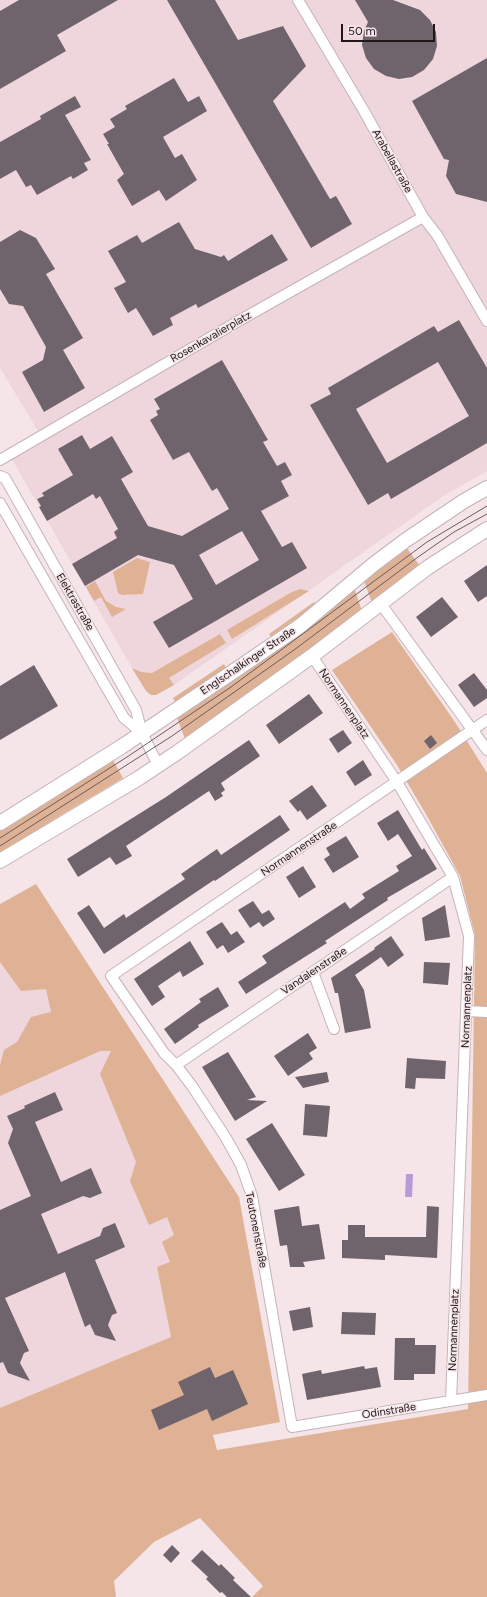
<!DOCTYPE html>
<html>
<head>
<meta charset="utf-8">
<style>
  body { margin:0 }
  #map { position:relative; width:487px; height:1597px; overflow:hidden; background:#f5e4e8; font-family:Figtree,sans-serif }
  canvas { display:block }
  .scale { position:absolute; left:341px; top:24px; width:94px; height:18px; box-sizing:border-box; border:2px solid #1e1819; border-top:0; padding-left:5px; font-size:12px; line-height:14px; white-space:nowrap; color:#1e1819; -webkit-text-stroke:3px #f5e4e8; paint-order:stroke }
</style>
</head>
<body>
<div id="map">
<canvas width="487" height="1597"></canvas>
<div class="scale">50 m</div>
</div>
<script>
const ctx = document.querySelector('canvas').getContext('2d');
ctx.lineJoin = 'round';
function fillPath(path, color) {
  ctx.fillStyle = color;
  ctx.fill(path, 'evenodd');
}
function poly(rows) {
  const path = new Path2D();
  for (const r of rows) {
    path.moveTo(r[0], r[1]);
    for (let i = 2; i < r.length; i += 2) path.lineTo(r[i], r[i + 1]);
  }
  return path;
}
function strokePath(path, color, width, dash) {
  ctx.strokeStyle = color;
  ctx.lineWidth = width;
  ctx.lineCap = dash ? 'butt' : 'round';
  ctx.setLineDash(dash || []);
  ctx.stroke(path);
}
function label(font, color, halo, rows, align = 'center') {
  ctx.font = font + ' Figtree,sans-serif';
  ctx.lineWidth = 3;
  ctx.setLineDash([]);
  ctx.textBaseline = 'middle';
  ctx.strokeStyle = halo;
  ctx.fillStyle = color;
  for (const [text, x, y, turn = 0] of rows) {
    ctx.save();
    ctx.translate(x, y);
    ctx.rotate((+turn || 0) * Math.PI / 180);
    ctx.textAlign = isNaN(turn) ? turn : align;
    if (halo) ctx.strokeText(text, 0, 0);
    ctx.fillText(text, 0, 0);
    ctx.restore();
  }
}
fillPath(poly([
  [0,0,487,0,487,471,442,497,174,685,156,695,151,695,146,691,132,668,6,449,38,431,0,368],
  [0,907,232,1199,202,1344,0,1475]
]), '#efd6dc');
fillPath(poly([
  [406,547,420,566,372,603,364,581],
  [137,558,150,562,143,594,122,595,118,593,113,572],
  [95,581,106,601,116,607,126,609,112,617,101,597,94,601,86,587],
  [354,588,362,611,185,739,177,718,290,641],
  [300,589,309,591,232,639,227,630,290,593],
  [314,602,316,605,271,637,269,634],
  [392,632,455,722,487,773,487,1597,252,1597,263,1586,200,1518,154,1542,114,1581,116,1597,0,1597,0,1408,171,1337,157,1267,170,1262,162,1242,174,1235,167,1217,149,1225,130,1181,136,1162,100,1074,111,1051,100,1051,0,1096,0,1065,4,1050,17,1042,31,1017,51,1012,46,989,21,991,0,962,0,904,36,884,239,1197,280,1422,213,1435,217,1450,468,1409,475,935,460,876,427,816,397,765,332,670],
  [220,634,226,643,169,678,174,685,156,695,151,695,146,691,132,668,141,672,152,673],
  [224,664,226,668,175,702,173,698],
  [113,760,123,778,53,820,43,830,0,854,0,830]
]), '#dfb295');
fillPath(poly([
  [406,1174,413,1174,412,1197,405,1197]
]), '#b99ad8');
fillPath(poly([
  [19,0,118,0,57,35,66,51,0,89,0,11],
  [167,0,215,0,238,40,283,26,306,66,273,101,330,199,336,196,352,224,311,248],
  [355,0,393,0,420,10,430,20,436,32,437,46,433,59,424,70,412,77,399,79,386,76,374,69,366,58,362,45,364,31,368,22],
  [487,58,487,202,456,194,446,176,449,160,444,159,412,101],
  [174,78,188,102,199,96,207,111,163,137,175,158,182,154,197,180,166,201,159,190,132,206,117,180,124,174,107,144,109,144,103,134,115,127,110,119,127,109,125,106],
  [75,96,81,107,65,115,91,160,84,163,88,170,73,179,71,176,37,195,31,185,26,187,16,170,0,179,0,142,41,119,40,116],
  [179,222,195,249,221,257,224,255,228,261,272,234,288,260,198,308,196,304,170,318,173,325,153,336,136,308,128,313,114,288,126,282,108,251,137,235,142,243],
  [20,230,36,238,55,269,46,274,83,338,63,350,85,388,44,412,22,372,43,360,46,347,23,306,9,304,0,289,0,242],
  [459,320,487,368,487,443,391,499,388,493,368,505,310,405,331,394,328,388,434,326,438,332],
  [438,362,469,416,387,463,356,409],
  [222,360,268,440,263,442,277,466,285,462,292,475,281,481,289,496,261,511,282,547,292,542,307,568,169,648,153,622,193,599,174,565,138,555,85,586,72,564,117,538,114,532,118,529,100,496,96,499,93,494,47,521,39,507,41,506,37,499,44,496,42,493,73,475,58,449,82,435,90,449,112,436,133,472,121,479,148,526,182,536,229,509,217,488,212,491,189,452,173,460,150,420,158,415,156,411,160,409,154,399],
  [242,531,259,560,216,585,199,555],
  [487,565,487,596,478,602,464,581],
  [442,597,458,617,431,637,416,617],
  [34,665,58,706,0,740,0,686],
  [474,673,487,690,487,698,474,707,458,685],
  [309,694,323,713,279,744,266,725],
  [343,730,352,743,338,753,329,739],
  [431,735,437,743,430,749,424,741],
  [249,740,260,756,221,783,225,790,221,793,223,796,215,801,209,791,126,846,132,856,116,865,110,857,78,877,67,859,166,797],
  [363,760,372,775,355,786,346,772],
  [312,785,327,806,307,820,300,810,298,812,289,801],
  [398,810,422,850,424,848,437,869,387,898,388,900,325,941,327,943,246,994,238,982,267,963,262,956,345,902,350,909,365,898,362,894,399,871,396,866,412,856,398,834,388,841,377,823],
  [280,815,290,830,215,881,214,880,104,954,77,913,89,905,104,928,124,914,126,918,185,879,181,874,201,860,217,849,221,855],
  [346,836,359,857,333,873,324,859,330,855,326,848],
  [303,866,316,887,299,898,286,877],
  [253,901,262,914,269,910,275,919,263,927,259,922,250,928,238,910],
  [445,905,450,937,425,941,422,918],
  [222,922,231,935,237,931,245,942,228,953,223,945,217,949,206,932],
  [391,936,404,955,388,967,381,957,355,975,364,990,371,1028,345,1033,338,993,335,993,331,978,375,949,374,948],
  [190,941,204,964,183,977,180,971,158,986,165,997,152,1006,134,979],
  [424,962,450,963,448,985,423,983],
  [218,987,229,1006,198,1025,199,1027,175,1044,164,1029,201,1002,199,999],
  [308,1033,317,1048,309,1053,313,1059,288,1076,274,1056],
  [228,1052,256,1097,247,1100,267,1101,235,1121,202,1067],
  [407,1058,446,1061,445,1079,416,1078,415,1089,405,1088],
  [327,1072,329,1082,303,1088,295,1077],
  [55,1092,63,1110,35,1122,61,1182,91,1168,102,1193,90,1198,83,1196,41,1214,58,1254,100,1236,103,1228,115,1223,125,1247,95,1260,117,1313,112,1315,108,1325,116,1341,95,1335,90,1324,85,1327,65,1272,5,1298,29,1351,24,1353,20,1363,30,1381,8,1373,3,1362,0,1363,0,1210,31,1196,8,1143,13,1129,7,1116,25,1108,24,1106],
  [305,1104,330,1106,327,1137,303,1135],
  [272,1123,305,1175,279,1191,246,1139],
  [299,1206,302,1226,319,1224,325,1259,303,1262,305,1267,290,1267,287,1245,280,1246,274,1210],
  [427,1206,439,1207,437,1258,385,1255,385,1260,342,1258,342,1240,348,1240,348,1225,365,1225,365,1237,426,1237],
  [310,1307,313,1327,293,1331,289,1311],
  [342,1312,376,1313,375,1335,341,1334],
  [395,1338,415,1338,415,1345,436,1345,435,1374,414,1374,414,1380,394,1380],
  [364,1366,365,1369,377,1367,381,1387,307,1400,302,1374,321,1370,322,1374],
  [210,1367,215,1378,233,1370,248,1404,212,1421,207,1409,159,1430,151,1410,184,1395,178,1382],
  [172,1545,180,1553,171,1563,163,1555],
  [202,1550,219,1566,221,1564,235,1578,233,1580,251,1597,227,1597,222,1592,220,1593,206,1579,208,1577,191,1561]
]), '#6f636c');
const street = poly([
  [298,0,364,111,423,217,437,235,487,321],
  [0,460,242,319,423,217],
  [0,476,5,478,136,710,142,733,158,765],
  [0,503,124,718,142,733],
  [381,604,487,750],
  [312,656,397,782,453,877,469,936,451,1401],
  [487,720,111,976,164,1053,176,1065,192,1086,226,1138,241,1165,252,1196,292,1427,487,1395],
  [313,972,334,1029],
  [467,1011,487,1012],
  [176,1065,453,877]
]);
const secondary = poly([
  [0,823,121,747,237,669,300,626,374,564,406,540,464,501,487,488],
  [0,861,139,778,178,752,312,656,427,568,487,529]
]);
strokePath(street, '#c4b4b8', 12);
strokePath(secondary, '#c4b4b8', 16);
strokePath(street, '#fff', 10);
strokePath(secondary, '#fff', 14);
strokePath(poly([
  [0,838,127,757,231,687,427,542,487,506],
  [0,846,172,736,294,650,418,557,454,532,487,514]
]), '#675d5f', 1);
label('11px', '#1e1819', '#f5e4e8', [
  ["Arabellastraße",392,161,61],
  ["Rosenkavalierplatz",211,337,-30],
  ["Elektrastraße",75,602,60],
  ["Englschalkinger Straße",248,661,-34],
  ["Normannenplatz",344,704,56],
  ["Normannenstraße",299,849,-34],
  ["Vandalenstraße",314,971,-34],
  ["Normannenplatz",467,1007,-88],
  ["Teutonenstraße",256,1230,79],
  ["Normannenplatz",454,1330,-88],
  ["Odinstraße",389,1411,-9]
]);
</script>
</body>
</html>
